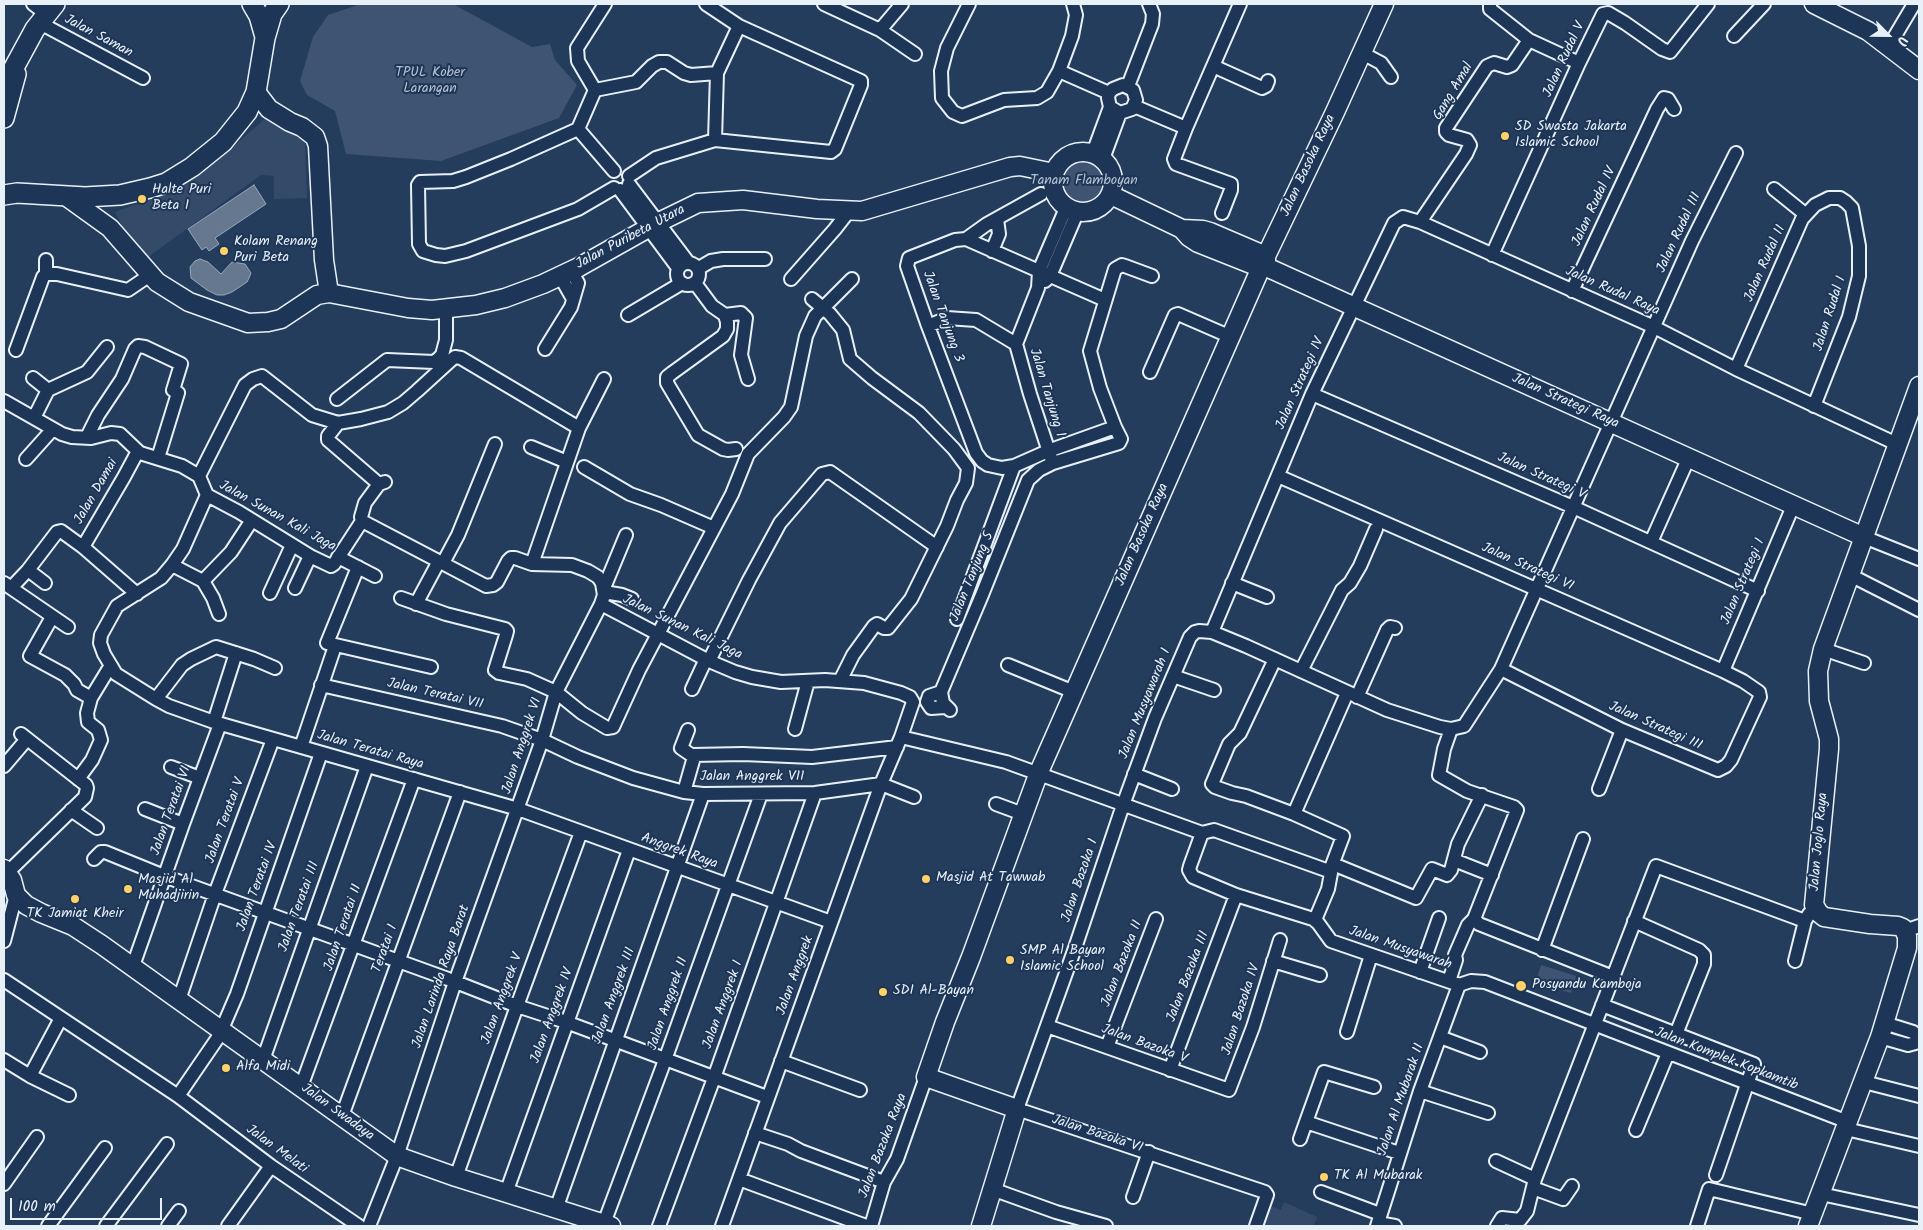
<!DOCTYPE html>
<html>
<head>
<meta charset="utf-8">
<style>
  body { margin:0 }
  #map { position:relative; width:1923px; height:1230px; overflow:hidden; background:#253d5d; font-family:Kalam,sans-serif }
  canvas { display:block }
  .frame { position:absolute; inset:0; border:5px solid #e8f1f8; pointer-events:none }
  .north { position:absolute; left:1863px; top:10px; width:50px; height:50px; -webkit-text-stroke:4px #1d3557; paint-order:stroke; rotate:113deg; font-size:14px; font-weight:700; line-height:20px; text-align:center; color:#e8f1f8 }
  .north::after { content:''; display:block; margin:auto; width:18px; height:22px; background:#e8f1f8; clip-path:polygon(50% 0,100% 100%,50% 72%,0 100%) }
  .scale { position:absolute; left:10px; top:1198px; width:152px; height:22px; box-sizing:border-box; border:2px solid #e8f1f8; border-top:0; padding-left:6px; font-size:15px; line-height:18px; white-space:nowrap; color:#e8f1f8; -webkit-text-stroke:4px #1d3557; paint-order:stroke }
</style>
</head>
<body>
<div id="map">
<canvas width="1923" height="1230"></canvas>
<div class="frame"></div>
<div class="north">U</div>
<div class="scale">100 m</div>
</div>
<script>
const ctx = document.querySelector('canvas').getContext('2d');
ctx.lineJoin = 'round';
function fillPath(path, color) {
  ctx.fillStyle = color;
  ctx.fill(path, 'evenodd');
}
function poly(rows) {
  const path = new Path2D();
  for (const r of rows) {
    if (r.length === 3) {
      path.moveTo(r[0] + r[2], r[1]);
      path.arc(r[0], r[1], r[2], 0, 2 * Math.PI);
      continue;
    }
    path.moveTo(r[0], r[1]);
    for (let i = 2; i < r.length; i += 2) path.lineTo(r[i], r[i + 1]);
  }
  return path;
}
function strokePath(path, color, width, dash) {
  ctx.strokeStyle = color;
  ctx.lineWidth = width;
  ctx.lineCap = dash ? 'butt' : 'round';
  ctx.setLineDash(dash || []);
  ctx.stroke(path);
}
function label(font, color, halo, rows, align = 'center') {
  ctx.font = font + ' Kalam,sans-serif';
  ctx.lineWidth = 4;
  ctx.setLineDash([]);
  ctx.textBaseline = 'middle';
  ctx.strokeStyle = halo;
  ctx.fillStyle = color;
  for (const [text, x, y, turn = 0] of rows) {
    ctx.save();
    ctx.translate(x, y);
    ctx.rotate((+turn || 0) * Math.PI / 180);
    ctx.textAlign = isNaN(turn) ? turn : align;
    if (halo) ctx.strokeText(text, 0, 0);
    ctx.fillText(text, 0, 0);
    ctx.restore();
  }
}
fillPath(poly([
  [268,116,305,142,307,198,274,199,274,176,261,175,144,260,132,244,115,212,166,194,227,152],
  [1284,1202,1317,1217,1314,1225,1317,1226,1257,1226,1266,1204,1281,1210]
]), '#334a68');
fillPath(poly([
  [361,4,453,4,532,47,550,44,555,60,577,85,559,118,441,161,346,154,335,111,307,95,300,81,313,37,328,15],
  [1083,182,30],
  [1541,965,1576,976,1571,993,1536,982]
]), '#3e5472');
const water = poly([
  [254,185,266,204,215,238,219,244,209,251,206,247,202,250,188,229,254,185],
  [200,259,208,262,221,274,232,262,245,264,251,273,249,278,247,282,232,292,224,295,217,295,207,290,191,278,190,267,195,261,200,259]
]);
fillPath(water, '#657890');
strokePath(water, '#99a8ba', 1);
const street = poly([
  [33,4,46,14],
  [824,4,880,30,915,54],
  [969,4,947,48,941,71,942,98,953,112,962,116,1004,100,1037,98,1047,92,1059,71,1109,93],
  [1490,4,1490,9,1529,40,1579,63],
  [40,23,143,78],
  [880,30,902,4],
  [1734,36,1764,4],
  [1889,46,1914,4],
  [1362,53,1381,63,1391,77],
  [1213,66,1262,88,1266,86,1268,81],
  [1059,71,1072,36,1076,15,1073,4],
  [1128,86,1152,24,1153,14,1149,4],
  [595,90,636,82,652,66,659,62,667,62,684,73,691,75,717,73],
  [1134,106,1186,128],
  [578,129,595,90,578,61,577,48,605,4],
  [715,140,717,73,739,26],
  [1093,153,1110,107,1108,98,1109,93,1113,89,1123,85,1133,90,1136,100,1132,109,1120,113,1110,107],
  [1103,159,1120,113],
  [629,176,656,158,715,140,831,152,835,149,861,85,861,81,739,26,706,4],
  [629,184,688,262],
  [614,188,578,209,466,251,445,256,436,255,423,251,419,244,418,185,420,182,453,181,466,177,511,159,578,129,614,171],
  [1774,189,1805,214],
  [620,190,678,268],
  [1222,213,1231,190,1231,184,1176,164,1174,159,1186,128,1240,4],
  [1420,222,1466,154,1470,145,1467,140,1449,135,1446,132,1446,128,1487,66,1494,63,1507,67,1512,65,1529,40],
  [966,239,987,224,1041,194],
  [992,251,999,234,997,219],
  [1492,255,1579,63,1603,14,1608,13,1625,23,1662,49,1670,52,1708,4],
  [688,274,11],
  [699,268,711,261,723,259,765,259],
  [46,274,46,260],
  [560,276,573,299],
  [791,279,835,229,849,211],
  [1045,281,1050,276,1077,213],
  [695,283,712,306,725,315,727,322,727,329,723,336,672,373,667,377,667,383,698,435,723,449,728,450,736,449],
  [1572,291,1657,109,1664,98,1668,99,1674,109],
  [812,299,830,314,843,330,850,359,872,378,919,413,954,449,968,468,966,483,957,500,947,526,911,599,888,628,884,628,877,624,874,626,853,655,840,681],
  [1105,300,966,239,955,240,909,258,907,266,928,326,976,453,982,461,988,465,1002,468,1014,466,1048,451,1115,427,1100,388,1090,351,1115,269,1122,265,1125,266,1152,276],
  [628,315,682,283],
  [725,315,741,313,746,318,741,355,748,379],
  [928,326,947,318,976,320,1016,344],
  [545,349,571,307,578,283,571,270],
  [16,350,43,277,46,274,57,274,128,290,150,275],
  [1736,369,1802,219,1815,205,1829,198,1840,198,1846,202,1852,208,1859,246,1859,276,1849,317,1814,406],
  [1150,372,1175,315,1178,314,1231,337],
  [33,378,48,390,34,418],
  [48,390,87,372,107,347],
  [1312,394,1573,507,1758,591],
  [337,399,387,360,434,362,438,359,442,355,446,340,446,309],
  [4,401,62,434,72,437,91,438,111,433,120,434,140,453,182,466,199,476,207,495,239,512,312,557,331,566,334,564,362,521,486,586,493,585,497,582,508,561,511,558,515,558,532,564,572,565,588,571,598,577,602,583,604,595,601,604,709,661,735,672,752,677,781,682,825,680,864,683,901,693,910,697,913,702,901,737,1006,762,1202,833,1214,830,1326,870,1331,868,1343,836,1294,814,1347,693],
  [338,423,328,436,328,440,379,484],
  [87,437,98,415,122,379,135,349,138,346,145,347,181,364,173,390,178,393,158,458],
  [531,447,567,462],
  [1051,458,1030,394,1016,344,1038,288,1039,271,1066,208],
  [26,459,52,430],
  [584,467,630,494,661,505,714,528],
  [199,476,245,385,253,379,262,376,312,415,338,423,361,419,388,412,403,403,417,391,451,360,455,357,461,358,579,428],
  [1278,476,1723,671,1743,681,1759,692,1760,697,1731,760,1726,766,1718,770,1622,730,1501,669],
  [362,521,361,517,365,503,379,484,385,482],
  [1864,537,1919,559],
  [1651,542,1689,457],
  [83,547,124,477,138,451],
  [338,557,375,576],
  [443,563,458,535,495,444],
  [532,564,579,428,604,379],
  [172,565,203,581,213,598,219,614],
  [358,567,327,643,431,667],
  [28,570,57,532,61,531,83,547,137,594],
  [1850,575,1919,610],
  [203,581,231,552,252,520],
  [4,583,11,588,28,570,45,583],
  [1232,583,1267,597],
  [11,588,68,627],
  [295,588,310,556],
  [604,588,626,535],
  [604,592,622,595,632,599],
  [270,593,292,545],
  [401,598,446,614,505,629,507,631,506,635,495,670,499,673,527,679,556,692,582,713,607,728,613,727,639,670,732,494,748,454,784,417,791,407,806,336,815,316,852,279],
  [416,604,439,561],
  [52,617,30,656,65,675,74,684,77,690,91,698],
  [957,619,1014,466],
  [1212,632,1312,394,1394,223,1403,217,1420,222,1654,327,1736,369,1899,445],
  [1823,649,1864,663],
  [1275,659,1240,733,1229,744,1212,784,1215,787,1232,793,1246,796,1294,814],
  [709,661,749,580,780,523,822,474,830,472,937,547],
  [1008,665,1074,692],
  [275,668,254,659,216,647,191,659,182,665,156,699,169,706,214,722,518,809,831,922],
  [1301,671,1342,590,1350,583,1360,566,1376,529],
  [1723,671,1793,506],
  [1173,676,1214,690],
  [321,685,502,726,542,740,578,757,633,778,684,792,703,794,815,793,881,784,914,797],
  [692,689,706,659],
  [941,692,929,696,927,702,931,708,945,707],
  [1357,697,1387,630,1390,627,1395,628],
  [156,699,116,674,104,654,100,643,101,635,117,606,161,578,172,565,183,549,207,495],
  [950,710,943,703,941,692,982,595,1028,480,1039,470,1053,463,1119,443,1121,439,1115,427],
  [214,722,236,653],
  [795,729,808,681],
  [301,747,335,646],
  [693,755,743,754,812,757,897,747],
  [4,766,27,739],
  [171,767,200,778],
  [1134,774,1172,789],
  [78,779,92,760,101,740,98,730,88,722,87,713,91,698,108,670,112,667],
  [1599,789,1622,730],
  [684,792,694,757,681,748,688,730],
  [996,804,1023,814],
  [145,809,183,824],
  [71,810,97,828],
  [1202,833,1190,866,1189,870,1193,877,1236,895,1313,919,1318,923,1331,941,1459,985,1471,981,1485,982,1848,1122],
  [94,859,101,852,105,852,164,876,448,979,517,1006,566,1022,767,1097],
  [1454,860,1492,875],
  [1333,864,1416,898,1432,869,1447,875,1451,870,1458,844,1482,795],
  [7,873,85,797,87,788,86,785,21,734],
  [1474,919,1479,924,1613,977],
  [1315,920,1328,889,1331,873,1330,869],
  [1634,921,1699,950,1704,955,1704,964,1676,1034],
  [1905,931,1919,926],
  [4,941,16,895],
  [1542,950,1583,839],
  [1273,961,1320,975],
  [1795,961,1805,921,1809,914],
  [133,966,183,824,220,724],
  [1420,972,1439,918],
  [4,980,178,1096,271,1166,359,1226],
  [1449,981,1456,960,1455,955,1468,925,1474,919,1517,810,1514,807,1467,791,1439,775,1444,749,1451,729],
  [179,1000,215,894,273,739],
  [1602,1005,1754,1064,1716,1175],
  [61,1018,30,1076,69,1095],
  [1884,1023,1913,1032,1919,1038],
  [1047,1026,1229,1090,1253,1027,1280,940],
  [1347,1032,1371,955],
  [1440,1037,1480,1052],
  [1880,1037,1908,1045,1919,1042],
  [1107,1047,1156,919],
  [4,1060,30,1076],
  [263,1060,367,766],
  [781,1061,860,1090],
  [1170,1070,1236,895],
  [1864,1082,1919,1096],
  [301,1087,414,779],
  [1374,1087,1324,1072,1306,1122,1399,1153],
  [1420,1091,1488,1113],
  [178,1096,217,1039,225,1022,237,994,321,753],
  [342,1116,460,792],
  [1846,1129,1919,1146],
  [1636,1130,1668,1053],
  [755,1133,788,1144,801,1151,884,1182],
  [1300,1139,1306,1122],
  [1496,1161,1535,1179],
  [456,1177,517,1006,581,832],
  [739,1179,866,1226],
  [4,1184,37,1137],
  [1533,1188,1563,1199,1572,1186],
  [992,1189,1056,1212,1106,1226],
  [1321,1192,1380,1214],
  [506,1193,629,850],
  [1821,1194,1919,1215],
  [1133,1197,1149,1152],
  [556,1209,703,794],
  [1378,1223,1395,1226],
  [48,1226,105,1148],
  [106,1226,167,1144],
  [168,1226,179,1211],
  [228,1226,271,1166],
  [369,1226,397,1156,455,982,542,740,556,692,601,604],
  [603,1226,665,1060,761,794],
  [659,1226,714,1078,815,793],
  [722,1226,881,784,901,737],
  [871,1226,884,1182,897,1159,926,1077],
  [1256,1226,1267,1195,1265,1192,1017,1109,1075,948,1123,805,1155,718,1190,637,1195,632,1199,631,1212,632,1246,646,1387,710,1440,727,1451,729,1464,726,1501,669,1692,241,1736,153],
  [1377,1226,1420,1091,1459,985],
  [1497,1226,1502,1218,1520,1220,1527,1211,1535,1179,1656,866,1805,921],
  [1697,1226,1709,1189,1813,1214]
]);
const secondary = poly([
  [1814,4,1868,31,1919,70],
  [256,92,269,109,290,122,302,127,315,137,318,146,324,260,329,293],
  [1083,182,30],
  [1111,195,1182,229,1189,237,1198,243,1261,268,1266,267,1273,270,1864,537],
  [67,197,110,228,157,282,189,302,248,323,268,322,281,319,317,295,329,293,408,308,432,310,476,305,505,298,543,284,579,267,659,222,698,203,743,200,817,209,862,211,1010,167,1020,166,1054,173],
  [1182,229,1203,230,1210,232,1266,256,1266,267],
  [4,869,12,880,16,895,26,905,41,913,73,926,102,945,397,1156,456,1177,611,1226],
  [981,1226,1017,1109,926,1077,945,1022,971,957,1039,772,1266,256,1335,112,1384,4],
  [1808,1226,1880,1037,1907,948,1907,936,1903,928,1898,926,1870,924,1824,917,1819,913,1814,905,1829,749,1829,739,1819,701,1818,671,1823,649,1919,386]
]);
const primary = poly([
  [252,4,259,16,265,37],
  [4,86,35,29,55,4],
  [4,118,16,74],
  [4,195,17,193,85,197,120,195,150,188,166,183,192,167,223,142,247,112,256,92,265,38,272,14,279,4]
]);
strokePath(street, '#e8f1f8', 16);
strokePath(secondary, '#e8f1f8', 21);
strokePath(primary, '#e8f1f8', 22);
strokePath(street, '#1d3557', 12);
strokePath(secondary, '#1d3557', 18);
strokePath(primary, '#1d3557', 19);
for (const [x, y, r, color] of [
  [1505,136,5,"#ffd166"],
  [142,199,5,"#ffd166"],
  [224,251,5,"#ffd166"],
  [926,879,5,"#ffd166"],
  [128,889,5,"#ffd166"],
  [75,899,5,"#ffd166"],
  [1010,960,5,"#ffd166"],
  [1521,986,6,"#ffd166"],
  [883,992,5,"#ffd166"],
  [226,1068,5,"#ffd166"],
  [1324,1177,5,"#ffd166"]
]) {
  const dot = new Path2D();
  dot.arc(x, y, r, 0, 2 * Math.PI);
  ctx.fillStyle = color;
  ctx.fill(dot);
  strokePath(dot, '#1d3557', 2);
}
label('14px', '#e8f1f8', '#1d3557', [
  ["Jalan Saman",98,37,28],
  ["Jalan Rudal V",1565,60,-65],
  ["Gang Amal",1454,92,-59],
  ["Jalan Basoka Raya",1309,166,-65],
  ["Jalan Rudal IV",1595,207,-65],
  ["Jalan Rudal III",1680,233,-65],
  ["Jalan Puribeta Utara",631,238,-28],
  ["Jalan Rudal II",1766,264,-66],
  ["Jalan Rudal Raya",1612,292,24],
  ["Jalan Rudal I",1831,314,-72],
  ["Jalan Tanjung 3",942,317,70],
  ["Jalan Strategi IV",1301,384,-66],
  ["Jalan Tanjung 1",1046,393,73],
  ["Jalan Strategi Raya",1565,402,24],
  ["Jalan Strategi V",1541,477,24],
  ["Jalan Damai",97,492,-60],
  ["Jalan Sunan Kali Jaga",277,517,29],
  ["Jalan Basoka Raya",1143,535,-66],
  ["Jalan Strategi VI",1527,568,24],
  ["Jalan Tanjung 5",973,577,-68],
  ["Jalan Strategi I",1744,582,-67],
  ["Jalan Sunan Kali Jaga",682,628,26],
  ["Jalan Teratai VII",435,695,13],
  ["Jalan Musyawarah I",1146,704,-68],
  ["Jalan Strategi III",1655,727,24],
  ["Jalan Anggrek VI",523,746,-72],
  ["Jalan Teratai Raya",370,751,16],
  ["Jalan Anggrek VII",752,778],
  ["Jalan Teratai VI",172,811,-70],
  ["Jalan Teratai V",226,821,-70],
  ["Jalan Joglo Raya",1820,842,-85],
  ["Anggrek Raya",679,852,20],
  ["Jalan Bazoka I",1081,881,-71],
  ["Jalan Teratai IV",258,887,-70],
  ["Jalan Teratai III",300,907,-70],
  ["Jalan Teratai II",344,928,-71],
  ["Teratai 1",386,949,-70],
  ["Jalan Musyawarah",1400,949,19],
  ["Jalan Bazoka II",1123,964,-69],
  ["Jalan Anggrek",796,976,-70],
  ["Jalan Larinda Raya Barat",442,977,-71],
  ["Jalan Bazoka III",1189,977,-69],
  ["Jalan Anggrek III",615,996,-70],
  ["Jalan Anggrek V",503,999,-70],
  ["Jalan Anggrek II",669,1004,-71],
  ["Jalan Anggrek I",724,1005,-70],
  ["Jalan Bazoka IV",1242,1010,-72],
  ["Jalan Anggrek IV",553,1016,-70],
  ["Jalan Bazoka V",1144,1045,20],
  ["Jalan Komplek Kopkamtib",1726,1060,21],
  ["Jalan Al Mubarak II",1402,1100,-71],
  ["Jalan Swadaya",337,1113,36],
  ["Jalan Bazoka VI",1097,1135,18],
  ["Jalan Bazoka Raya",884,1146,-69],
  ["Jalan Melati",276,1150,36]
]);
label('14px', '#b5c2d0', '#1d3557', [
  ["TPUL Kober",430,74],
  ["Larangan",430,90],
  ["Tanam Flamboyan",1084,182]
]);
label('14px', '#e8f1f8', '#1d3557', [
  ["SD Swasta Jakarta",1515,128],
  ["Islamic School",1515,144],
  ["Halte Puri",152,191],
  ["Beta 1",152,207],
  ["Kolam Renang",234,243],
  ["Puri Beta",234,259],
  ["Masjid At Tawwab",936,879],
  ["Masjid Al",138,881],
  ["Muhadjirin",138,897],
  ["TK Jamiat Kheir",75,915,"center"],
  ["SMP Al Bayan",1020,952],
  ["Islamic School",1020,968],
  ["Posyandu Kamboja",1532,986],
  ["SDI Al-Bayan",893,992],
  ["Alfa Midi",236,1068],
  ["TK Al Mubarak",1334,1177]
], 'left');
</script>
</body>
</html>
